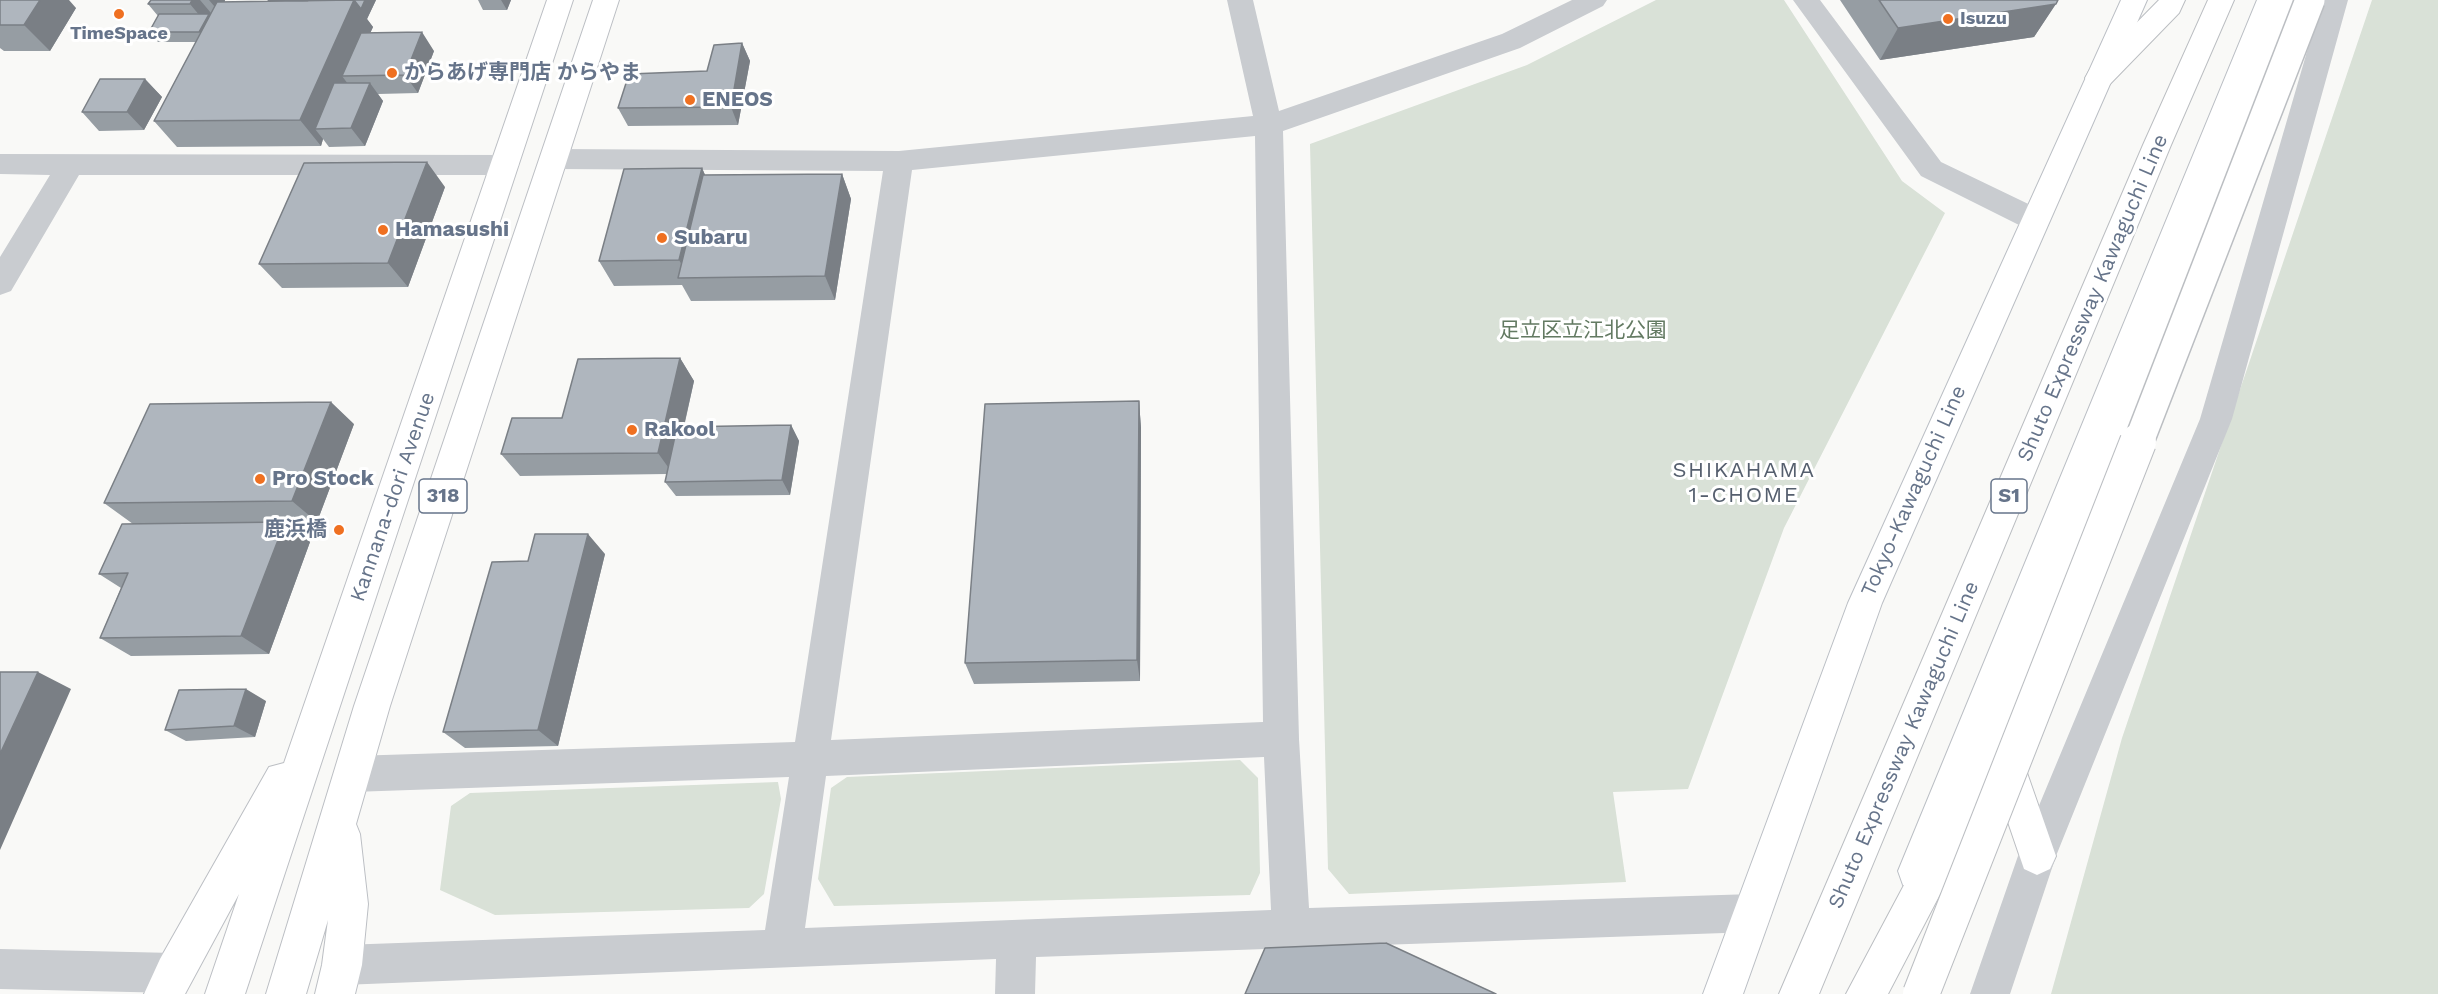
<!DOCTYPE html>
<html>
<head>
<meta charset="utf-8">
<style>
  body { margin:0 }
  canvas { display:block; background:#f9f9f7 }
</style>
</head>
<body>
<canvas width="2438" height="994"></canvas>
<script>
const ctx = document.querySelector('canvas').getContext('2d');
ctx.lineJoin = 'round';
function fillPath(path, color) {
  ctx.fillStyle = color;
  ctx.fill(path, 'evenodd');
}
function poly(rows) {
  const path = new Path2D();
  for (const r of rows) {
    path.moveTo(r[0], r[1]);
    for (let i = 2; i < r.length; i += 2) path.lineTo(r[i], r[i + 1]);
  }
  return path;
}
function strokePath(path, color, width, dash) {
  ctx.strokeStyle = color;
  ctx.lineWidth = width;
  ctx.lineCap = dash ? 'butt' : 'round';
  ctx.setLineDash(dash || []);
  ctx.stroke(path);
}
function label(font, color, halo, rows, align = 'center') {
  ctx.font = font + ' "Work Sans","Noto Sans JP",sans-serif';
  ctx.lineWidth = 6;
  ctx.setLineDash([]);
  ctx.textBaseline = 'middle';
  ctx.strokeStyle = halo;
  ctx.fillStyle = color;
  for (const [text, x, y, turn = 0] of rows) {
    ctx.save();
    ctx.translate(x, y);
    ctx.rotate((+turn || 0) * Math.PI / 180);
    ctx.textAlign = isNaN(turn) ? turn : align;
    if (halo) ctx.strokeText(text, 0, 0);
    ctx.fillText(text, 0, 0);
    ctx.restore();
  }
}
fillPath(poly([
  [1656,0,1784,0,1902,181,1945,213,1784,528,1688,789,1613,792,1626,882,1349,894,1328,869,1310,144,1527,65],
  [2372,0,2438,0,2438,994,2051,994,2122,738],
  [1240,760,1258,778,1260,873,1250,895,834,906,818,879,831,788,847,777],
  [778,782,781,799,764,894,749,908,495,915,440,890,451,806,470,793]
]), '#d9e1d7');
const secondary = poly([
  [2121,0,2147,0,1882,603,1743,994,1703,994,1848,603,2121,0],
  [2257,0,2283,0,1936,871,1931,885,1917,890,1903,885,1898,871,2257,0]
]);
const primary = poly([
  [547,0,573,0,245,994,205,994,239,894,185,994,144,994,160,959,269,767,284,763,547,0],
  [593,0,619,0,390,706,356,824,360,834,368,904,362,965,355,994,315,994,322,965,328,920,306,994,266,994,354,706,593,0]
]);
const motorway = poly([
  [2159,0,2185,0,2179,13,2109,85,2099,88,2089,85,2085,78,2089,71,2159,0],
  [2208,0,2234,0,2171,145,1819,994,1779,994,2143,145,2208,0],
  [2277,0,2303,0,2017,744,2056,856,2050,869,2037,875,2024,869,1996,787,1888,994,1846,994,1985,733,2277,0]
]);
strokePath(secondary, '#bbbfc5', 2);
strokePath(primary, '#bcbfc4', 2);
strokePath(motorway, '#bbbec2', 2);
fillPath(poly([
  [1227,0,1253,0,1279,111,1502,34,1572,0,1607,0,1603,6,1520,48,1283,131,1299,739,1309,908,1753,894,1767,899,1772,913,1767,927,1753,932,1036,957,1035,994,995,994,996,959,342,985,328,979,322,965,328,951,342,945,765,930,789,777,352,792,339,787,334,774,339,761,352,756,795,742,883,171,555,169,545,166,541,159,545,152,555,149,899,151,1253,116,1227,0],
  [1255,136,1263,722,831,740,912,170,1255,136],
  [1264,757,1271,910,805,928,826,776,1264,757],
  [1793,0,1820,0,1941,162,2045,212,2050,220,2045,228,2035,231,2025,228,1921,176,1793,0],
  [0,154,505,155,515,158,519,165,515,172,505,175,79,175,11,291,0,295,0,257,50,175,0,174,0,154],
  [0,949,174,953,188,959,194,973,188,987,174,993,0,989,0,949]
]), '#c9ccd0');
fillPath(poly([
  [2322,0,2348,0,2232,419,2056,856,2010,994,1970,994,2018,856,2200,419,2322,0]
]), '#c9ccd0');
fillPath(secondary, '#fff');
fillPath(primary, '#fff');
fillPath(motorway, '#fff');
const motorwayBridgeFar1 = poly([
  [2138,444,2310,0]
]);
const motorwayBridge = poly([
  [1921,994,2138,442]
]);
strokePath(motorwayBridgeFar1, '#bbbec2', 32, []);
strokePath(motorwayBridge, '#bbbec2', 38, []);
strokePath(motorwayBridgeFar1, '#fff', 29);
strokePath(motorwayBridge, '#fff', 36);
fillPath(poly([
  [0,0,76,8,50,51,4,51,0,48],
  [151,0,225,0,225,2,268,1,269,0,376,0,367,19,373,27,370,33,434,51,418,93,378,94,383,101,365,146,329,147,323,139,321,146,177,147,154,121,196,42,158,42,149,32,158,16,148,4],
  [478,0,511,0,507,10,483,10],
  [1840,0,2058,0,2034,37,1880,60],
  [742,43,750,61,738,125,628,126,618,108,707,71],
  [145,79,162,97,144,130,99,131,82,112],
  [702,168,705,175,842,174,851,199,835,300,691,301,682,285,614,286,599,261],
  [445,187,408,287,282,288,259,264],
  [680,358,694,381,684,427,791,425,799,441,790,495,676,496,665,482,667,474,520,476,501,454,562,418],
  [1139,401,1141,428,1140,681,974,684,965,663],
  [354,424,317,522,285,522,310,542,269,654,131,656,100,638,121,588,99,574,133,524,104,503],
  [605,554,558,746,465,748,443,732,528,561],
  [266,701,255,737,186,741,165,730]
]), '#969da3');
fillPath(poly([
  [40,0,69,0,76,8,50,51,24,25],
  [192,0,200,0,211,13,207,41,199,32,205,22,190,4],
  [209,0,225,0,220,13],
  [354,0,376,0,367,19,373,27,351,76,342,76,348,84,315,129,323,139,321,146,300,120],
  [501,0,511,0,507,10],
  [2056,4,2034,37,1880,60,1898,28],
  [422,32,434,51,418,93,405,75],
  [742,43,750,61,738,125,731,107],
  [145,79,162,97,144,130,127,112],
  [370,83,383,101,365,146,351,128],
  [427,162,445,187,408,287,388,263],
  [702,168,713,193,689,277,679,260],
  [842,174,851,199,835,300,825,276],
  [680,358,694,381,673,474,658,453],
  [1139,401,1141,428,1140,681,1137,660],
  [331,402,354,424,317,522,292,501],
  [791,425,799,441,790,495,782,480],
  [285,522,310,542,269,654,241,636],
  [588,534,605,554,558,746,538,730],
  [38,672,71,689,0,850,0,754],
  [246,689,266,701,255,737,234,726]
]), '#7a7f85');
const building = poly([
  [0,0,40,0,24,25,0,25,0,0],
  [151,0,192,0,190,4,148,4,151,0],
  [269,0,308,0,308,1,268,1,269,0],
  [325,0,365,0,361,9,354,0,325,0],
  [354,0,300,120,154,121,217,2,354,0],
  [1879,0,2058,0,2056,4,1898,28,1879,0],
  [159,14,209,14,199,32,149,32,159,14],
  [422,32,405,75,342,76,361,33,422,32],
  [742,43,731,107,618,108,629,74,707,71,714,45,742,43],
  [100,79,145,79,127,112,82,112,100,79],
  [334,83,370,83,351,128,315,129,334,83],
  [427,162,388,263,259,264,304,163,427,162],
  [702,168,679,260,599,261,624,169,702,168],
  [842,174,825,276,678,278,703,175,842,174],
  [680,358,658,453,501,454,512,418,562,418,578,359,680,358],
  [1139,401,1137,660,965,663,985,404,1139,401],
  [331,402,292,501,104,503,150,404,331,402],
  [791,425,782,480,665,482,677,427,791,425],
  [285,522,241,636,100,638,128,573,99,574,122,524,285,522],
  [535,534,588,534,538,730,443,732,492,562,528,561,535,534],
  [0,672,38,672,0,754,0,672],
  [246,689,234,726,165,730,179,690,246,689],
  [1386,943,1496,994,1245,994,1265,948,1386,943]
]);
fillPath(building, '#afb6be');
strokePath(building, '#7a7f85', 1.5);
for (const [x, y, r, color] of [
  [119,14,6,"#ef7021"],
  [1948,19,6,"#ef7021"],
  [392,73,6,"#ef7021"],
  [690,100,6,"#ef7021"],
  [383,230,6,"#ef7021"],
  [662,238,6,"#ef7021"],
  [632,430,6,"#ef7021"],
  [260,479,6,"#ef7021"],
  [339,530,6,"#ef7021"]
]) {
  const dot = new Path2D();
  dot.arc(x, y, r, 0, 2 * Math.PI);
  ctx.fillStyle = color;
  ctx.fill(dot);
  strokePath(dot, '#fff', 2);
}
label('bold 18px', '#66748a', '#fff', [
  ["Isuzu",1960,19],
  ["TimeSpace",119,34,"center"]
], 'left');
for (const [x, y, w] of [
  [443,496,48],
  [2009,496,36]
]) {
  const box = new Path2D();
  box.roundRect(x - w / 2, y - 17, w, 34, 4.5);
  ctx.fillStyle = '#fff';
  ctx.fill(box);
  strokePath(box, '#66748a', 1.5);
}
label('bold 20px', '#66748a', null, [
  ["318",443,496],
  ["S1",2009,496]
]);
label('bold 21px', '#66748a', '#fff', [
  ["からあげ専門店 からやま",404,73],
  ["ENEOS",702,100],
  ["Hamasushi",395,230],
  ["Subaru",674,238],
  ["Rakool",644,430],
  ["Pro Stock",272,479],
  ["鹿浜橋",327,530,"right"]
], 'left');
label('21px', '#66748a', '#fff', [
  ["Shuto Expressway Kawaguchi Line",2093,298,-67],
  ["Tokyo-Kawaguchi Line",1914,491,-66],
  ["Kannana-dori Avenue",393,497,-71],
  ["Shuto Expressway Kawaguchi Line",1904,745,-67]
]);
label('21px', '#637a62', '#fff', [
  ["足立区立江北公園",1583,331]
]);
ctx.letterSpacing = '1.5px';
label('22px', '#555f6e', '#fff', [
  ["SHIKAHAMA",1744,471],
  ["1-CHOME",1744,496]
]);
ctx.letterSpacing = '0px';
</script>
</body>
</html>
